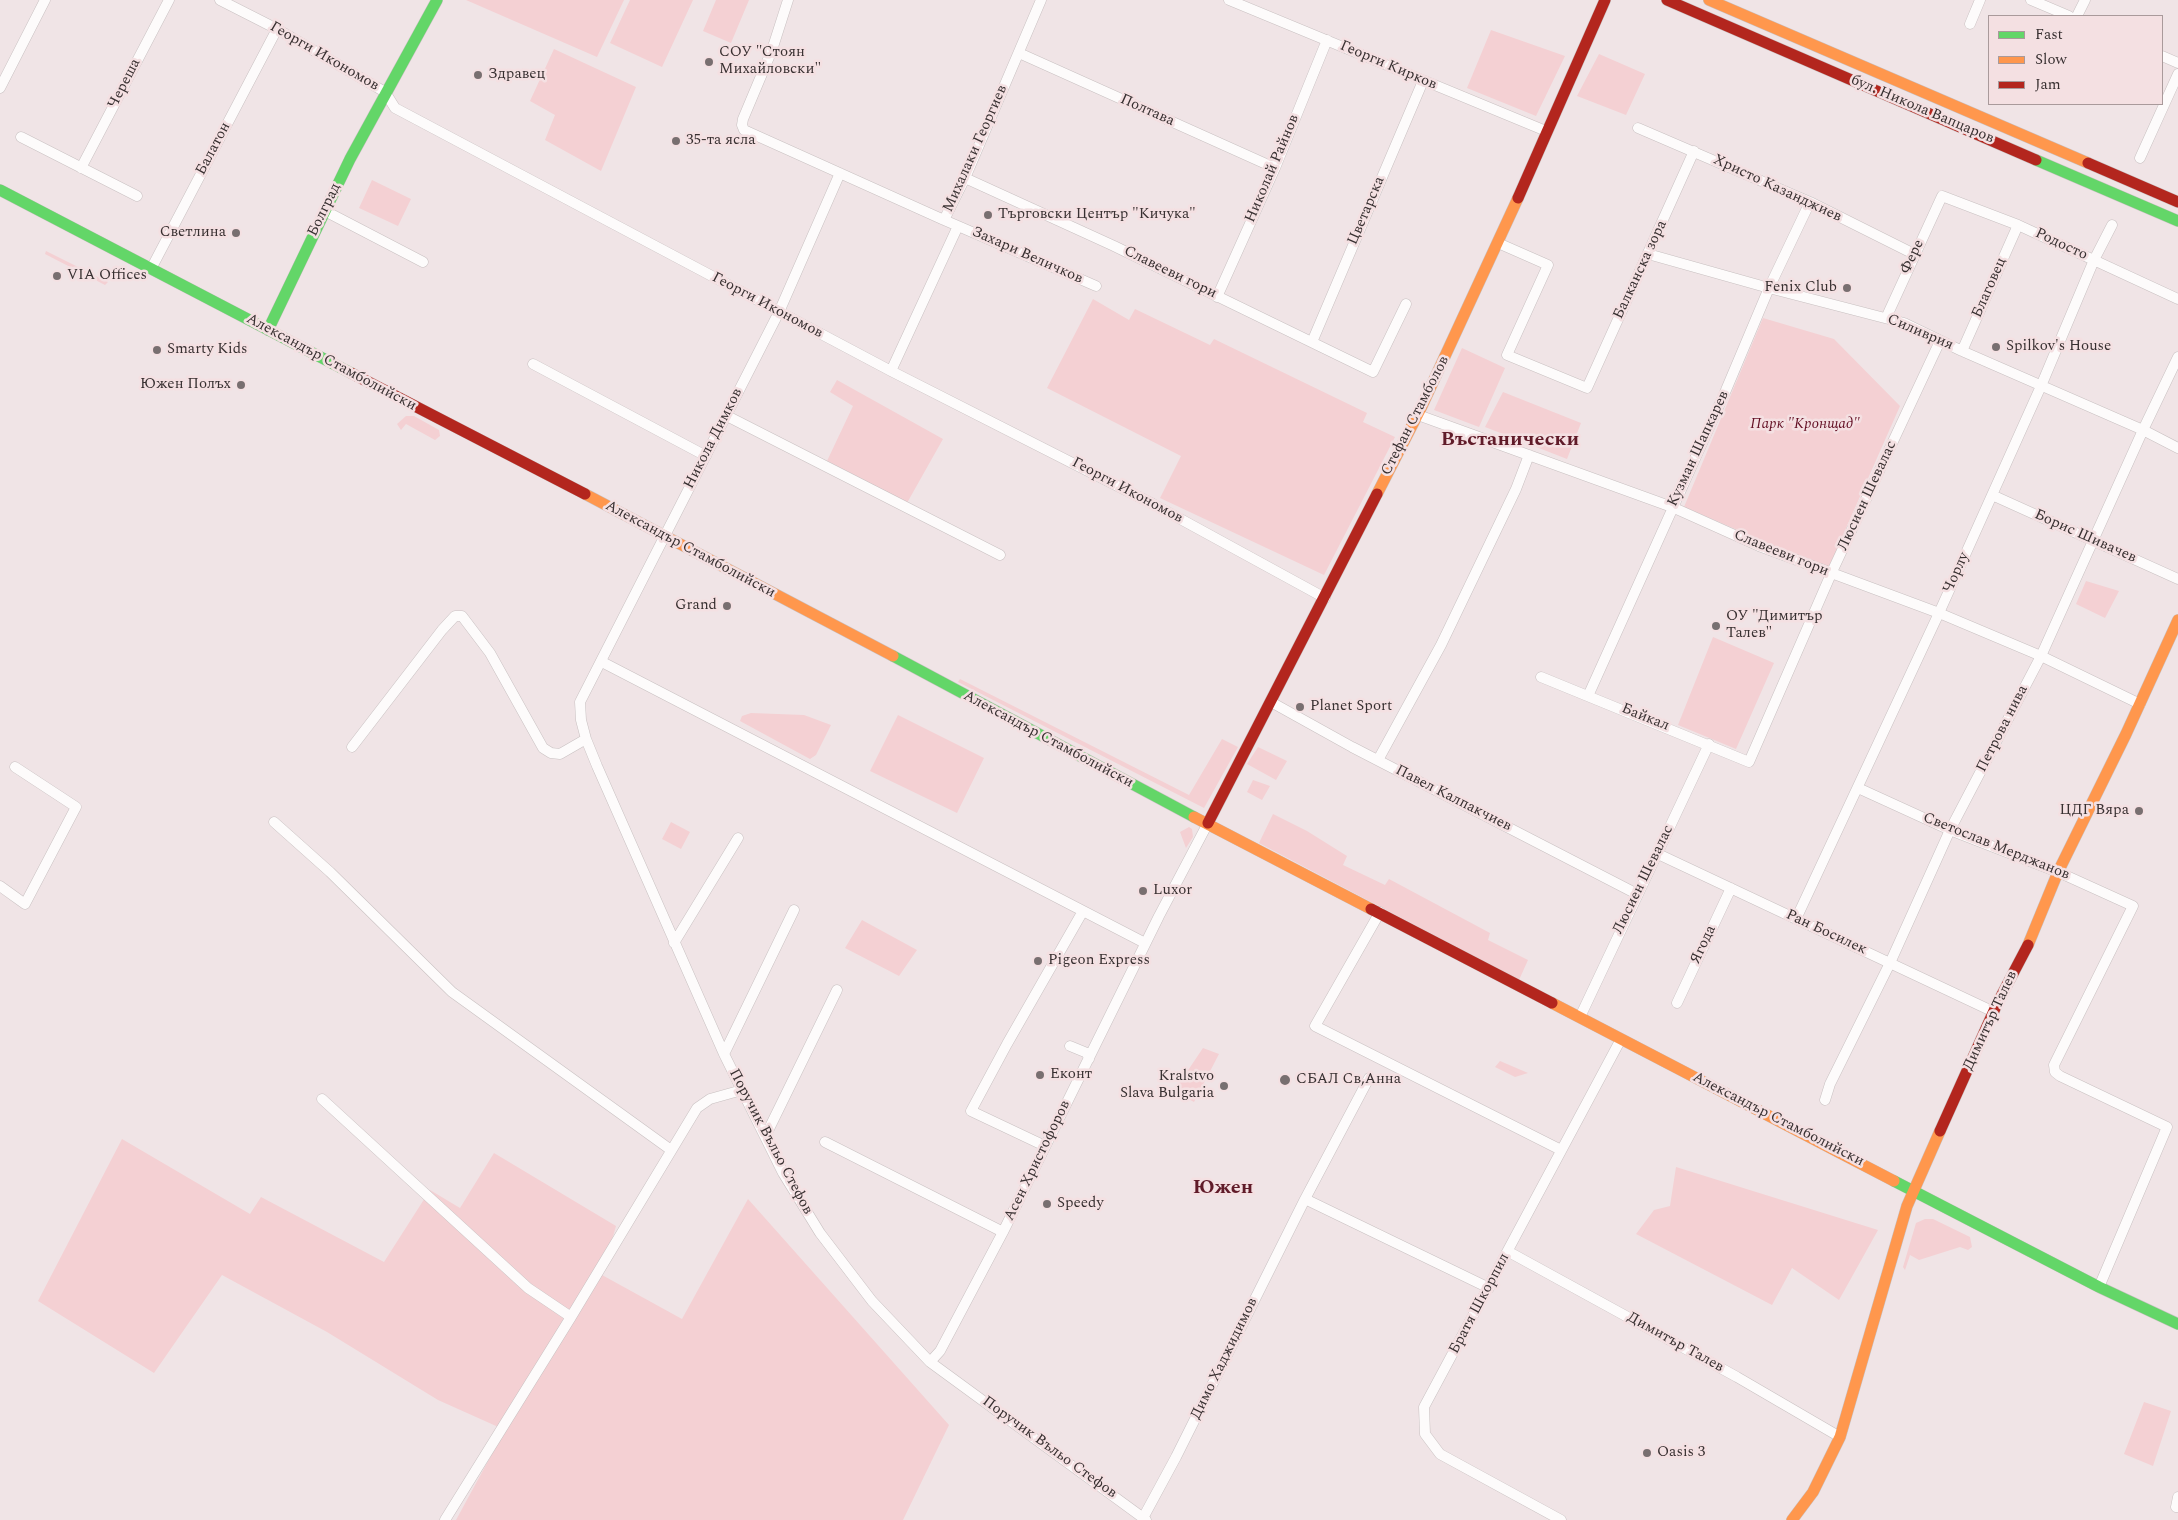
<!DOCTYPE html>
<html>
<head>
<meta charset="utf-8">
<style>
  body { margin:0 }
  #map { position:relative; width:2178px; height:1520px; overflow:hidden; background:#f0e4e6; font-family:Spectral,serif }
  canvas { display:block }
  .legend { position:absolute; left:1988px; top:15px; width:175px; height:90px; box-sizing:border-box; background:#f4e0e2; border:1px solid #a99a9b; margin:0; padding:6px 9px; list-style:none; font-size:15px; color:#383031 }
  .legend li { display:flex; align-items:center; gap:10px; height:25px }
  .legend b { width:25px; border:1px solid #a99a9b }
</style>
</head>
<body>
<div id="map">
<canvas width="2178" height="1520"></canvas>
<ul class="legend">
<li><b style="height:6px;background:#63d668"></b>Fast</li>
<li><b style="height:6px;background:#ff974d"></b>Slow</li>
<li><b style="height:6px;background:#b3261e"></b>Jam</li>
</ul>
</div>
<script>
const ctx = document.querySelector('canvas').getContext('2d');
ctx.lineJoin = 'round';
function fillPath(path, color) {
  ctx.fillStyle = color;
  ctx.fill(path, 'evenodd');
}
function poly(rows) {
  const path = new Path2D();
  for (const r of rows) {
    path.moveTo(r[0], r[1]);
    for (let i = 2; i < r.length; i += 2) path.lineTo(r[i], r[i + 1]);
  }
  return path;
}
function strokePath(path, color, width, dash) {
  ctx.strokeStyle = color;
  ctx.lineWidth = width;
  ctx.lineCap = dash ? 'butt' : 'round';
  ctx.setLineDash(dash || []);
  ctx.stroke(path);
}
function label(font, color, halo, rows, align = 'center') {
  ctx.font = font + ' Spectral,serif';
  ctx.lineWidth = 5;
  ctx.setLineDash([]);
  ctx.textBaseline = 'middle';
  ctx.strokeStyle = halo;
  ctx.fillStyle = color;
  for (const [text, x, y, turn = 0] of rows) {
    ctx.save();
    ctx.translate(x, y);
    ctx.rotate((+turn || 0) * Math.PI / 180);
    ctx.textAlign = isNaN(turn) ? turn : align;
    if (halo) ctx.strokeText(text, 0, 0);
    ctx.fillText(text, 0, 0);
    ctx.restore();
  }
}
fillPath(poly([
  [466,0,624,0,597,57],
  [630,0,693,0,662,67,610,43],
  [716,0,749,0,731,43,703,31],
  [1491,30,1565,56,1536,116,1467,88],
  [554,49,636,87,601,171,545,140,555,115,530,101],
  [1599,54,1645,74,1626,115,1577,96],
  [372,180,411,199,398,226,359,208],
  [46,251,108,282,105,285,45,254],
  [1093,299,1129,320,1135,309,1210,345,1214,339,1367,413,1363,422,1395,437,1324,575,1160,498,1181,456,1047,388],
  [1763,318,1834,339,1900,406,1828,569,1684,507],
  [1462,348,1505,368,1479,427,1434,410],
  [837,380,943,439,907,503,827,461,853,406,830,392],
  [1503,392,1581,423,1567,459,1485,427],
  [406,416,414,416,439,430,440,436,435,440,406,424,401,430,397,424],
  [2086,581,2119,591,2105,618,2076,604],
  [1713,637,1774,663,1736,749,1678,725],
  [960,679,1189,795,1222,739,1238,747,1204,808,958,682],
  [751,713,804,715,831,725,816,755,810,759,740,721,742,716],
  [898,715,984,758,957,813,870,771],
  [1258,747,1287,761,1276,780,1247,764],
  [1253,780,1270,786,1262,800,1247,792],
  [1273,814,1307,831,1347,856,1343,865,1385,885,1389,879,1490,933,1488,940,1528,960,1519,980,1259,843],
  [671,822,690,832,681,849,662,839],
  [1189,827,1192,829,1193,837,1186,848,1180,832],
  [862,920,917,950,899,976,845,948],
  [1203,1048,1219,1054,1194,1102,1174,1091],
  [1500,1061,1528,1073,1515,1077,1495,1067],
  [122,1139,250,1214,261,1197,384,1262,430,1190,460,1208,494,1153,616,1226,602,1275,682,1319,748,1199,949,1425,903,1520,456,1520,505,1430,438,1400,327,1332,222,1275,154,1373,38,1301],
  [1676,1167,1878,1230,1839,1300,1792,1268,1772,1305,1636,1234,1654,1210,1670,1206],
  [1925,1219,1933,1219,1970,1237,1972,1247,1968,1250,1960,1247,1919,1260,1910,1255,1905,1270,1903,1267,1916,1223],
  [2144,1402,2171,1411,2153,1466,2124,1454]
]), '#f4d0d3');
const street = poly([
  [220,0,277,29,385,92,395,108,891,371,1153,504,1325,598],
  [788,0,772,50,743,119,742,125,744,130,944,220],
  [1229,0,1546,131],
  [2031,0,2069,16],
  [2077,16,2085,0],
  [1970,24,1980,0],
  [1019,53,1275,168],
  [2162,56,2178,63],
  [0,88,45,0],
  [1638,128,1810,202,1914,254],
  [21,137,137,196],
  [2140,158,2178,74],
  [81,168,169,0],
  [840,173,779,312,580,702,581,720,586,739,597,766,724,1054,783,1173,820,1233,872,1301,930,1362,1146,1520],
  [965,178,1114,246,1373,372,1406,304],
  [325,211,423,262],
  [958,226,1096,286],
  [1498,243,1548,265,1507,355,1587,388,1694,151],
  [1648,254,1769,288,1904,323,1962,351,2143,430,2178,448],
  [151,269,277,29],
  [1217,297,1275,168,1327,40],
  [1886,318,1942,196,2018,225,2178,299],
  [1312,342,1423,81],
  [1962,351,2018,225],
  [533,364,706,456],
  [891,371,958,226,944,220,965,178,1041,0],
  [1418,415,1672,507,1759,546,1939,613,2041,656,2140,704],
  [727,416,1000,555],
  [1992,495,2178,579],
  [602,662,1145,943],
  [1541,677,1749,762,1831,574,1940,341],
  [1588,696,1726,390,1769,288,1810,202],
  [1271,702,1352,747,1637,894],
  [352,747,442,630,455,616,462,616,490,653,543,748,551,753,560,754,586,739],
  [1378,760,1441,645,1516,489,1529,455],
  [1858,788,1950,830,2058,872,2133,906,2054,1065,2055,1072,2060,1076,2167,1127,2099,1287],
  [274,822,330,872,452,992,671,1150],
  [1658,854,1994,1012],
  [0,886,25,904,76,807,15,767],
  [1380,912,1315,1026,1561,1150],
  [1796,919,1939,613,2041,386,2094,260,2112,225],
  [674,943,738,838],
  [1677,1003,1731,888],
  [1580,1017,1709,744],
  [1070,1046,1087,1053,1089,1059],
  [724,1054,794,910],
  [322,1099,528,1288,571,1317],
  [1825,1100,1830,1084,1890,963,1950,830,2041,656,2143,430,2178,357],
  [765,1137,837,990],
  [825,1142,1003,1232],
  [1045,1146,971,1111,1007,1044,1083,911],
  [1305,1199,1489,1288],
  [1509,1252,1737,1377,1840,1437],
  [930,1362,940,1351,1003,1232,1159,916,1208,823],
  [2178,1497,2176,1507,2178,1507],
  [1143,1518,1176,1457,1305,1199,1369,1078],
  [445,1520,571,1317,697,1108,710,1099,742,1090],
  [1561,1520,1440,1454,1425,1434,1424,1407,1621,1039]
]);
const fast = poly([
  [2036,160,2178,221],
  [0,190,351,373],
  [268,330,350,159,437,0],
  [893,656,1194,817],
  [1894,1181,2099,1287,2178,1324]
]);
const slow = poly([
  [1709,0,2088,163],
  [585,494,893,656],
  [1377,494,1421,408,1518,198],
  [1194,817,1371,909],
  [2028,945,2058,872,2126,734,2178,620],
  [1552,1003,1894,1181],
  [1792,1520,1813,1492,1840,1437,1907,1206,1940,1131]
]);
const jam = poly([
  [1667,0,2036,160],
  [2088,163,2178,202],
  [1518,198,1605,0],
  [351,373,585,494],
  [1208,823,1377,494],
  [1371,909,1552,1003],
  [1940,1131,1997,1004,2028,945]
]);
strokePath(street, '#c8c0c1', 11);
strokePath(fast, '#c8c0c1', 12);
strokePath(slow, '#c8c0c1', 12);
strokePath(jam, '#c8c0c1', 12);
strokePath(street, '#fdfbfb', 10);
strokePath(fast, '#63d668', 11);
strokePath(slow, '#ff974d', 11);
strokePath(jam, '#b3261e', 11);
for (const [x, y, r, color] of [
  [709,62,5,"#786f70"],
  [478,75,5,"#786f70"],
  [676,141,5,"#786f70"],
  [988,215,5,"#786f70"],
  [236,233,5,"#786f70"],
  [57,276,5,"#786f70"],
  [1847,288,5,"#786f70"],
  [1996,347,5,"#786f70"],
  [157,350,5,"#786f70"],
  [241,385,5,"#786f70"],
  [727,606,5,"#786f70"],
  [1716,626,5,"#786f70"],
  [1300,707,5,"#786f70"],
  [2139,811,5,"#786f70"],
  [1143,891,5,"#786f70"],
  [1038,961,5,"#786f70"],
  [1040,1075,5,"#786f70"],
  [1285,1080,6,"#786f70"],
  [1224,1086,5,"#786f70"],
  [1047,1204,5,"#786f70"],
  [1647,1453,5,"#786f70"]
]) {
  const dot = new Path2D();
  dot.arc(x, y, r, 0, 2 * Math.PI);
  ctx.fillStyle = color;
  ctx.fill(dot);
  strokePath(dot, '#f4e0e2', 2);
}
label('15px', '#383031', '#f4e0e2', [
  ["СОУ \"Стоян",719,53],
  ["Михайловски\"",719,70],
  ["Здравец",488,75],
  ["35-та ясла",686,141],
  ["Търговски Център \"Кичука\"",998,215],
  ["Светлина",226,233,"right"],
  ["VIA Offices",67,276],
  ["Fenix Club",1837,288,"right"],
  ["Spilkov's House",2006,347],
  ["Smarty Kids",167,350],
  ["Южен Полъх",231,385,"right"],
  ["Grand",717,606,"right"],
  ["ОУ \"Димитър",1726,617],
  ["Талев\"",1726,634],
  ["Planet Sport",1310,707],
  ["ЦДГ Вяра",2129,811,"right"],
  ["Luxor",1153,891],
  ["Pigeon Express",1048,961],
  ["Еконт",1050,1075],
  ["Kralstvo",1214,1077,"right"],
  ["Slava Bulgaria",1214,1094,"right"],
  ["СБАЛ Св,Анна",1296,1080],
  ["Speedy",1057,1204],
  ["Oasis 3",1657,1453]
], 'left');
label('15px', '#383031', '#f4e0e2', [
  ["Георги Икономов",324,57,30],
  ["Георги Кирков",1388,66,23],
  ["Череша",125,84,-63],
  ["бул. Никола Вапцаров",1922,110,23],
  ["Полтава",1147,111,24],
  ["Балатон",214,149,-62],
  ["Михалаки Георгиев",976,149,-66],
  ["Николай Райнов",1273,169,-67],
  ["Христо Казанджиев",1777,189,25],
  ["Болград",325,210,-64],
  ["Цветарска",1367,211,-67],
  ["Родосто",2061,245,25],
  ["Захари Величков",1027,256,24],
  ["Фере",1913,257,-65],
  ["Балканска зора",1641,270,-65],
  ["Славееви гори",1170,273,26],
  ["Благовец",1990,288,-66],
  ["Георги Икономов",767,306,28],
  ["Силиврия",1920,333,23],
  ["Александър Стамболийски",331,363,28],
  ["Стефан Стамболов",1416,416,-63],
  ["Никола Димков",714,439,-63],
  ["Кузман Шапкарев",1699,449,-65],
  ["Георги Икономов",1127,491,28],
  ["Люсиен Шевалас",1868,496,-65],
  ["Борис Шивачев",2085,537,24],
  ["Александър Стамболийски",690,550,28],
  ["Славееви гори",1781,554,22],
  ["Чорлу",1957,573,-66],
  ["Байкал",1645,718,22],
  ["Петрова нива",2003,729,-63],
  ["Александър Стамболийски",1048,740,28],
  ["Павел Калпакчиев",1453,799,27],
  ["Светослав Мерджанов",1996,847,22],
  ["Люсиен Шевалас",1644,880,-64],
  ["Ран Босилек",1826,933,25],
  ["Ягода",1704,945,-65],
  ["Димитър Талев",1991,1021,-65],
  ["Александър Стамболийски",1778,1120,27],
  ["Поручик Въльо Стефов",770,1142,62],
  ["Асен Христофоров",1038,1161,-64],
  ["Братя Шкорпил",1480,1304,-62],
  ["Димитър Талев",1675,1343,29],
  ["Димо Хаджидимов",1225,1359,-64],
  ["Поручик Въльо Стефов",1049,1448,36]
]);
label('italic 15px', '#641025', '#f4e0e2', [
  ["Парк \"Кронщад\"",1805,425]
]);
label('bold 20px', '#601b29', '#f4e0e2', [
  ["Въстанически",1510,441],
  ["Южен",1223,1189]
]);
</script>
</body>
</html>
